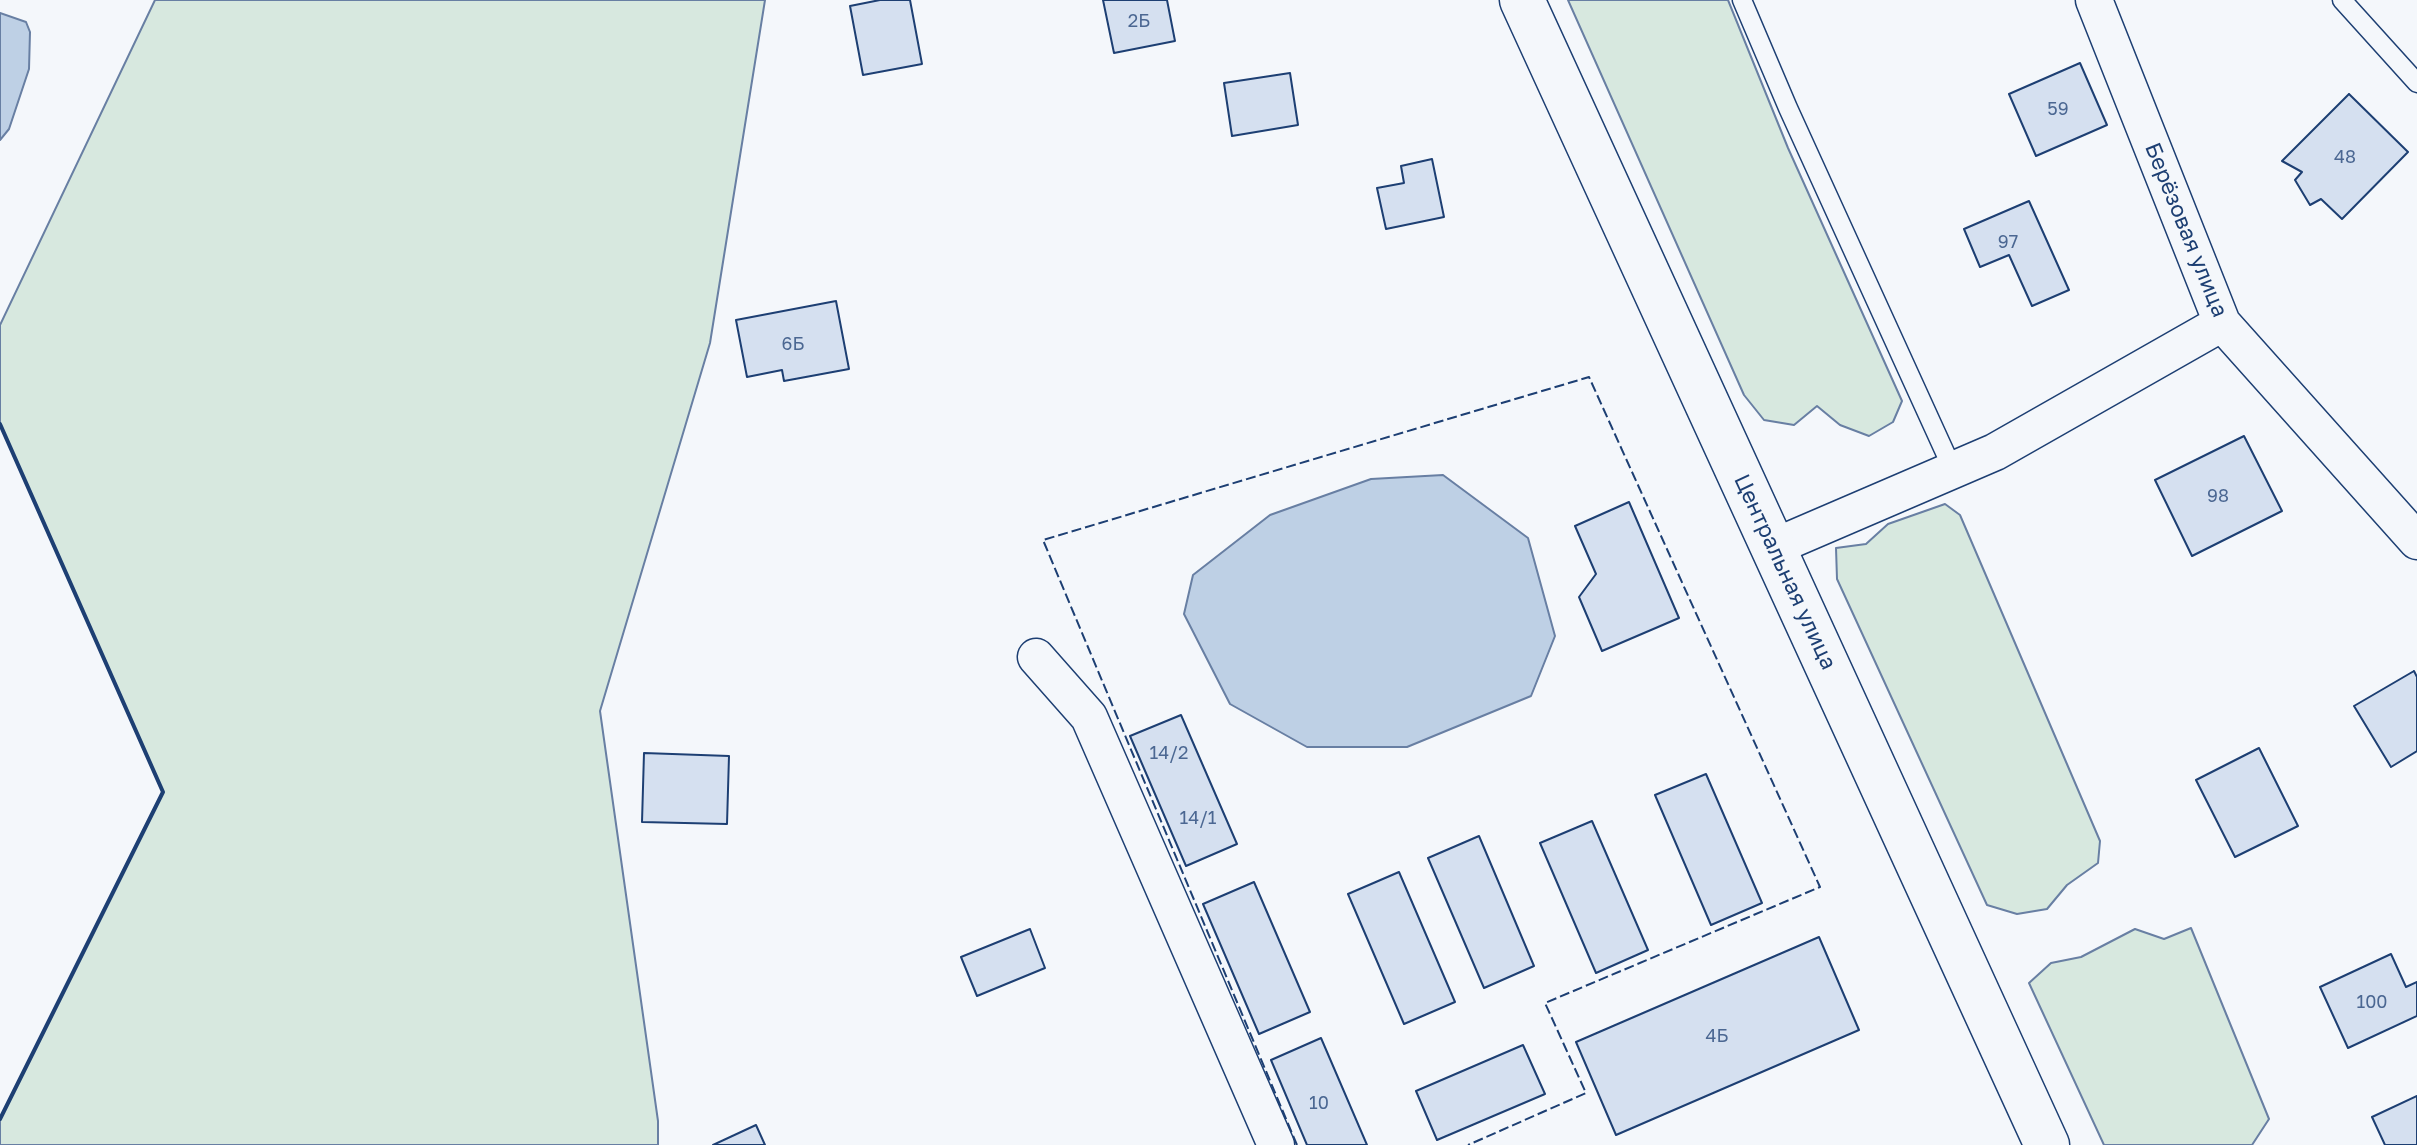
<!DOCTYPE html>
<html>
<head>
<meta charset="utf-8">
<style>
  body { margin:0 }
  canvas { display:block; background:#f4f7fb }
</style>
</head>
<body>
<canvas width="2417" height="1145"></canvas>
<script>
const ctx = document.querySelector('canvas').getContext('2d');
ctx.lineJoin = 'round';
function fillPath(path, color) {
  ctx.fillStyle = color;
  ctx.fill(path, 'evenodd');
}
function poly(rows) {
  const path = new Path2D();
  for (const r of rows) {
    path.moveTo(r[0], r[1]);
    for (let i = 2; i < r.length; i += 2) path.lineTo(r[i], r[i + 1]);
  }
  return path;
}
function strokePath(path, color, width, dash) {
  ctx.strokeStyle = color;
  ctx.lineWidth = width;
  ctx.lineCap = dash ? 'butt' : 'round';
  ctx.setLineDash(dash || []);
  ctx.stroke(path);
}
function label(font, color, halo, rows, align = 'center') {
  ctx.font = font + ' "Golos Text",sans-serif';
  ctx.lineWidth = 6;
  ctx.setLineDash([]);
  ctx.textBaseline = 'middle';
  ctx.strokeStyle = halo;
  ctx.fillStyle = color;
  for (const [text, x, y, turn = 0] of rows) {
    ctx.save();
    ctx.translate(x, y);
    ctx.rotate((+turn || 0) * Math.PI / 180);
    ctx.textAlign = isNaN(turn) ? turn : align;
    if (halo) ctx.strokeText(text, 0, 0);
    ctx.fillText(text, 0, 0);
    ctx.restore();
  }
}
const green = poly([
  [155,0,765,0,710,343,600,711,658,1121,658,1145,0,1145,0,1119,163,792,0,424,0,325,155,0],
  [1568,0,1728,0,1788,148,1902,401,1893,422,1869,436,1840,425,1817,406,1794,425,1764,420,1744,395,1568,0],
  [1945,504,1960,515,2100,841,2098,863,2067,885,2047,909,2017,914,1987,905,1837,579,1836,548,1866,544,1888,524,1945,504],
  [2191,928,2269,1119,2252,1145,2104,1145,2029,983,2051,963,2081,957,2135,929,2164,939,2191,928]
]);
fillPath(green, '#d7e8df');
strokePath(green, '#687fa3', 2);
const water = poly([
  [0,13,26,22,30,32,29,69,9,129,0,140,0,13],
  [1443,475,1528,538,1555,636,1531,696,1407,747,1307,747,1230,704,1184,614,1193,575,1270,515,1371,479,1443,475]
]);
fillPath(water, '#bed0e5');
strokePath(water, '#687fa3', 2);
const building = poly([
  [880,0,910,0,922,64,863,75,850,6,880,0],
  [1103,0,1167,0,1175,41,1114,53,1103,0],
  [2080,63,2107,125,2036,156,2009,94,2080,63],
  [1290,73,1298,125,1232,136,1224,83,1290,73],
  [2349,94,2408,152,2342,219,2321,199,2310,205,2295,180,2302,172,2282,161,2349,94],
  [1432,159,1444,217,1386,229,1377,188,1404,183,1401,166,1432,159],
  [2029,201,2069,290,2032,306,2009,255,1980,267,1964,229,2029,201],
  [836,301,849,369,784,381,782,370,747,377,736,320,836,301],
  [2244,436,2282,511,2192,556,2155,480,2244,436],
  [1629,502,1679,618,1602,651,1579,597,1596,574,1575,526,1629,502],
  [2414,671,2417,677,2417,751,2391,767,2354,706,2414,671],
  [1181,715,1237,844,1186,866,1130,736,1181,715],
  [2259,748,2298,826,2235,857,2196,780,2259,748],
  [644,753,729,756,727,824,642,822,644,753],
  [1706,774,1762,903,1711,925,1655,795,1706,774],
  [1592,821,1648,950,1596,973,1540,843,1592,821],
  [1479,836,1534,966,1484,988,1428,858,1479,836],
  [1399,872,1455,1002,1404,1024,1348,894,1399,872],
  [1254,882,1310,1012,1259,1034,1203,904,1254,882],
  [1030,929,1045,968,977,996,961,957,1030,929],
  [1819,937,1859,1030,1616,1135,1576,1042,1819,937],
  [2391,954,2406,987,2417,982,2417,1016,2348,1048,2320,987,2391,954],
  [1321,1038,1367,1145,1307,1145,1271,1060,1321,1038],
  [1523,1045,1545,1094,1437,1140,1416,1091,1523,1045],
  [2417,1096,2417,1145,2385,1145,2372,1117,2417,1096],
  [756,1125,765,1145,713,1145,756,1125]
]);
fillPath(building, '#d5e0f0');
strokePath(building, '#1d3f73', 2);
const lane = poly([
  [1742,0,1788,108,1953,470],
  [2342,0,2417,83]
]);
const street = poly([
  [2094,0,2222,323,2417,541],
  [1774,547,1995,452,2222,323],
  [1036,657,1089,717,1276,1145]
]);
const secondary = poly([
  [1522,0,2047,1145]
]);
strokePath(lane, '#1d3f73', 21);
strokePath(street, '#1d3f73', 39);
strokePath(secondary, '#1d3f73', 47);
strokePath(lane, '#f4f7fb', 18);
strokePath(street, '#f4f7fb', 36);
strokePath(secondary, '#f4f7fb', 44);
strokePath(poly([
  [1297,1145,1043,540,1589,377,1820,887,1545,1003,1586,1093,1468,1145]
]), '#1d3f73', 2, [10, 4]);
strokePath(poly([
  [0,424,163,792,0,1119]
]), '#1d3f73', 4);
label('18px', '#4b6792', null, [
  ["2Б",1139,21],
  ["59",2058,109],
  ["48",2345,157],
  ["97",2008,242],
  ["6Б",793,344],
  ["98",2218,496],
  ["14/2",1169,753],
  ["14/1",1198,818],
  ["100",2372,1002],
  ["4Б",1717,1036],
  ["10",1319,1103]
]);
label('22px', '#1d3f73', '#f4f7fb', [
  ["Берёзовая улица",2186,230,68],
  ["Центральная улица",1785,572,65]
]);
</script>
</body>
</html>
